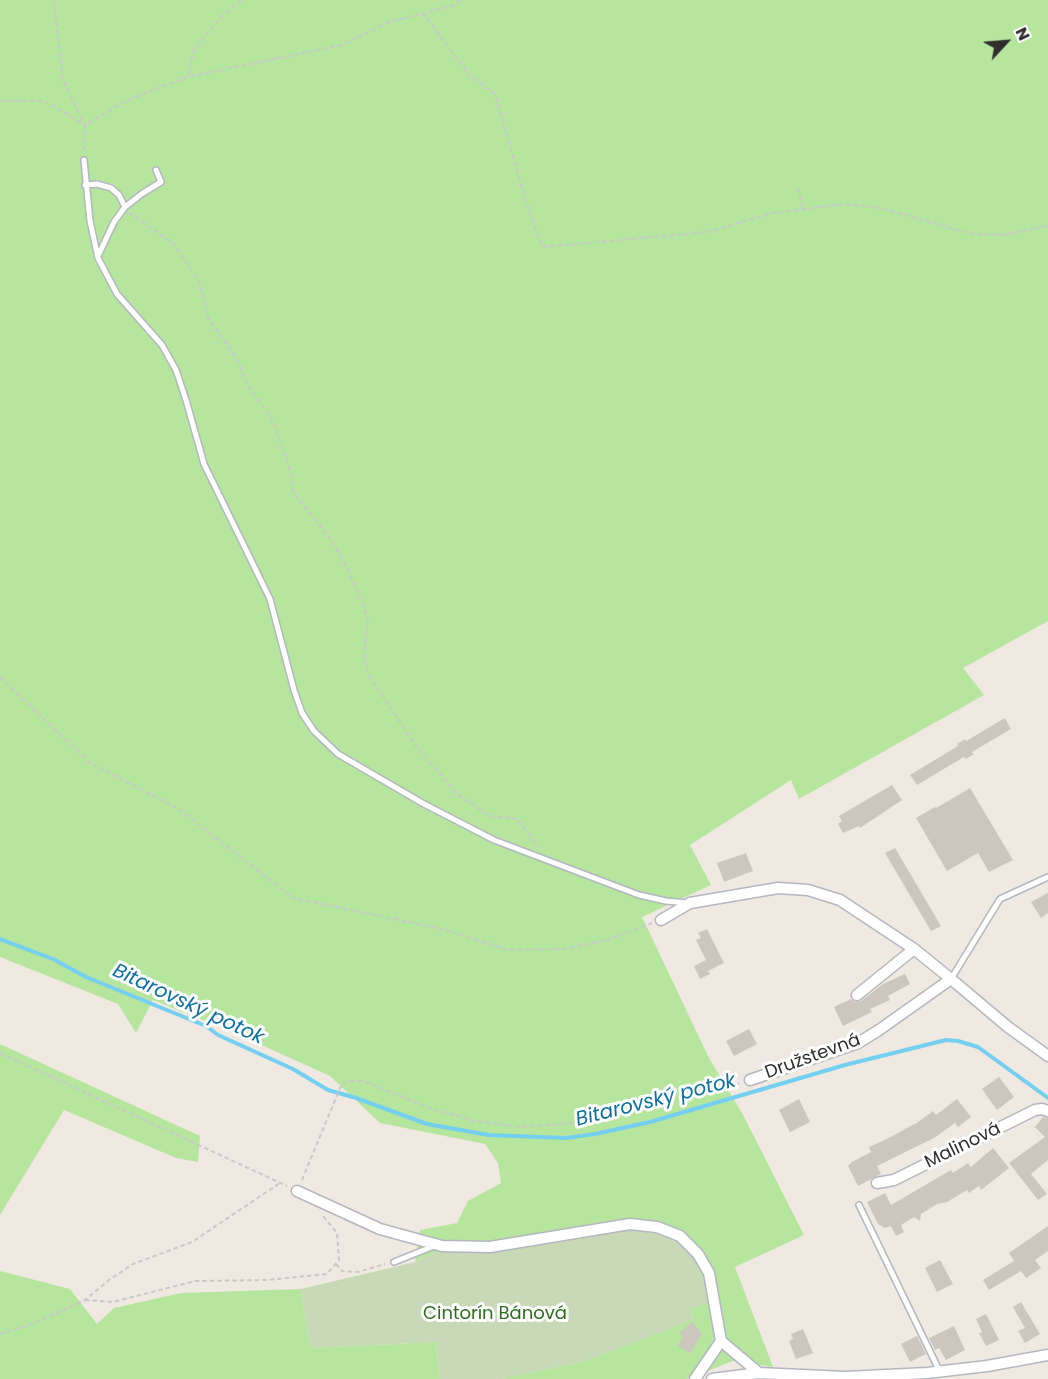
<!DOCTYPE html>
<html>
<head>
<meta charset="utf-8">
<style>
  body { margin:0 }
  #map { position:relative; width:1048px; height:1379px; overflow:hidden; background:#efe9e1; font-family:Poppins,sans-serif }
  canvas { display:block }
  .north { position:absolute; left:976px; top:12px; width:60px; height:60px; -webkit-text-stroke:4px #fff; paint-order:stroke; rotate:64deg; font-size:16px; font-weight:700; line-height:24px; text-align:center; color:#2e2e2e }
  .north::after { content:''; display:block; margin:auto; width:21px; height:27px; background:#2e2e2e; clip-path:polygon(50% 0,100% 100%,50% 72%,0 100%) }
</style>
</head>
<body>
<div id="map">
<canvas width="1048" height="1379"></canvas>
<div class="north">N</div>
</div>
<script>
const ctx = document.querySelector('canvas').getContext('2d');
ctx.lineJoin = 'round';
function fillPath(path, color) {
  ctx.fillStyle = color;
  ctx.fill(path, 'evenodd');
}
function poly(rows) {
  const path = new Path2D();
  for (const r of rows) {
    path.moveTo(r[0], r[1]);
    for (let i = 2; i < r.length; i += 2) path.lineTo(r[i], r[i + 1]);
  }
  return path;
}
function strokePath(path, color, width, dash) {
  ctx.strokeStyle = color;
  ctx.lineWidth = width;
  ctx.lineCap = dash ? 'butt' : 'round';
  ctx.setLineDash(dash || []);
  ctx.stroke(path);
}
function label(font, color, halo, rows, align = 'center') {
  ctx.font = font + ' Poppins,sans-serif';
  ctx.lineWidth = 6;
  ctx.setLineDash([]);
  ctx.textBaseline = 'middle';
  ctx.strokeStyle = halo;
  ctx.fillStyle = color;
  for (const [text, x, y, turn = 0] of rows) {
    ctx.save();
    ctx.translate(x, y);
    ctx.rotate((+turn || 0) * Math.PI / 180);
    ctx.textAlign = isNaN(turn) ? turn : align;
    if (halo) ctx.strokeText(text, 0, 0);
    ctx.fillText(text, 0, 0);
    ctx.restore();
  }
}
fillPath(poly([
  [0,0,1048,0,1048,621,963,668,984,695,799,799,791,780,690,845,711,885,642,917,709,1058,742,1113,804,1235,735,1267,773,1367,733,1361,687,1379,501,1379,585,1361,693,1319,690,1309,507,1249,439,1251,415,1262,420,1230,457,1223,468,1201,501,1183,498,1163,485,1144,380,1123,330,1076,233,1032,153,1000,136,1033,118,1004,0,957],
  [0,1044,200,1136,198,1162,176,1158,64,1110,0,1215],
  [0,1271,70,1289,97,1324,114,1308,181,1293,301,1289,310,1348,436,1342,440,1379,0,1379]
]), '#b6e59e');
fillPath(poly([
  [629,1229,668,1235,689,1252,703,1278,709,1303,690,1309,693,1320,585,1361,501,1379,440,1379,436,1342,310,1348,301,1289,415,1262,439,1251,507,1249]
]), '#c8d9b8');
strokePath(poly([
  [0,939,53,959,86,977,206,1026,218,1035,293,1069,328,1090,356,1098,427,1124,489,1135,566,1138,595,1134,650,1122,845,1065,946,1040,958,1041,978,1047,1048,1098]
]), '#75cff0', 4);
fillPath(poly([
  [1005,718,1011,729,972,752,974,754,966,759,964,757,917,785,910,775,958,746,957,744,965,739,966,741],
  [892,785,902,800,860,828,859,826,843,833,838,824,842,821,839,816],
  [970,788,1013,860,989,872,978,853,947,871,916,818,935,807,936,808],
  [895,848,941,926,931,931,885,853],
  [746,853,753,871,724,882,717,863],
  [1048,893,1048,913,1041,918,1031,902],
  [707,929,724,963,708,971,710,974,700,979,694,966,706,960,696,940,701,938,698,933],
  [905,974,910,984,888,996,890,1000,870,1009,872,1012,843,1026,834,1007,851,999,855,1002,861,1001,883,984],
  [749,1029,757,1044,734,1056,726,1041],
  [999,1077,1014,1097,997,1110,982,1089],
  [799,1099,810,1122,790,1132,779,1110],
  [957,1099,971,1117,958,1127,955,1123,934,1138,877,1166,881,1174,858,1186,848,1166,852,1162,871,1152,869,1147,891,1137,914,1124,914,1125,933,1111,936,1115],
  [1043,1117,1048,1118,1048,1160,1031,1174,1047,1194,1038,1200,1009,1163,1045,1137,1035,1127],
  [993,1148,1009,1168,981,1190,979,1186,969,1193,967,1190,947,1202,937,1204,921,1214,920,1221,914,1217,901,1225,904,1232,896,1236,891,1226,885,1228,878,1224,867,1202,885,1193,891,1205,951,1170,953,1173,968,1163,971,1167],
  [1048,1226,1048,1251,1035,1260,1041,1268,1026,1278,1021,1271,989,1290,983,1280,1014,1261,1009,1253],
  [940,1260,953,1284,937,1292,925,1268],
  [1021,1302,1040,1334,1025,1343,1018,1331,1025,1328,1013,1307],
  [986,1314,999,1340,986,1346,979,1333,982,1332,976,1319],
  [692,1322,702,1334,690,1353,678,1346,683,1337,679,1333],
  [954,1326,965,1350,946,1360,939,1348,935,1350,929,1338],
  [803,1329,813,1353,796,1359,789,1341,793,1339,791,1334],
  [917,1336,926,1354,910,1362,901,1344]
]), '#cbc7bf');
const service = poly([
  [84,160,90,221,98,258,117,294,162,345,176,370,186,400,204,464,270,599,294,690,302,713,314,731,338,754,424,804,494,840,639,895,666,901,687,903],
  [85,185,97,184,111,188,119,195,125,207],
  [98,256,114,222,125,207,143,193,161,182,156,170],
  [951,979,1000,899,1048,877],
  [859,1205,940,1372],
  [394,1262,434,1246]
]);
const minor = poly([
  [661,920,690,903,778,888,808,890,840,900,914,949,951,979],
  [857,995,914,949],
  [750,1080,858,1043,879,1030,951,979,1008,1027,1048,1056],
  [877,1183,894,1180,1035,1110,1042,1109,1048,1111],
  [297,1191,380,1229,442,1246,490,1247,630,1224,657,1227,680,1236,698,1254,709,1273,721,1341,759,1373],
  [695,1379,721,1341],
  [712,1379,759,1373,845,1377,927,1373,987,1366,1048,1355]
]);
strokePath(service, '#b4b7c1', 8);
strokePath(minor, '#b4b7c1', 13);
strokePath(poly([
  [54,0,63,81,85,125,126,101,187,77,342,45,389,22,455,5,461,0],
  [423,13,470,76,495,94,526,202,542,247,708,232,772,213,844,204,881,208,972,234,1003,235,1048,226],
  [188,75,194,49,223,15,242,0],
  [0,101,43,101,59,109,85,125,84,151],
  [798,188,803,210],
  [129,213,173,243,199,281,208,318,237,359,247,384,273,421,291,473,293,492,330,538,347,568,363,605,368,619,364,657,368,674,416,746,458,795,490,816,517,819,522,825,538,847],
  [0,677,90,763,179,809,293,898,442,929,509,950,564,949,607,940,652,923],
  [0,1053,287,1186],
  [302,1180,340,1088,347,1081,363,1081,430,1108,474,1121,520,1127,576,1123,668,1104,741,1083],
  [336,1264,342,1271,358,1272,385,1264],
  [85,1300,113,1302,195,1281,267,1280,327,1274,339,1260,337,1233,323,1216],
  [0,1334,32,1324,85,1300,109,1280,133,1264,192,1242,280,1183]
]), '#c9c9c9', 2, [4.5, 3]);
strokePath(service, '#fff', 5);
strokePath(minor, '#fff', 10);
label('18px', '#2e2e2e', '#fff', [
  ["Družstevná",813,1057,-20],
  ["Malinová",963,1146,-26]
]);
label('18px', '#2c6e1b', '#fff', [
  ["Cintorín Bánová",495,1314]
]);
label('italic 20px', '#0d6fa3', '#fff', [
  ["Bitarovský potok",188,1005,25],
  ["Bitarovský potok",656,1101,-14]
]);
</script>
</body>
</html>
